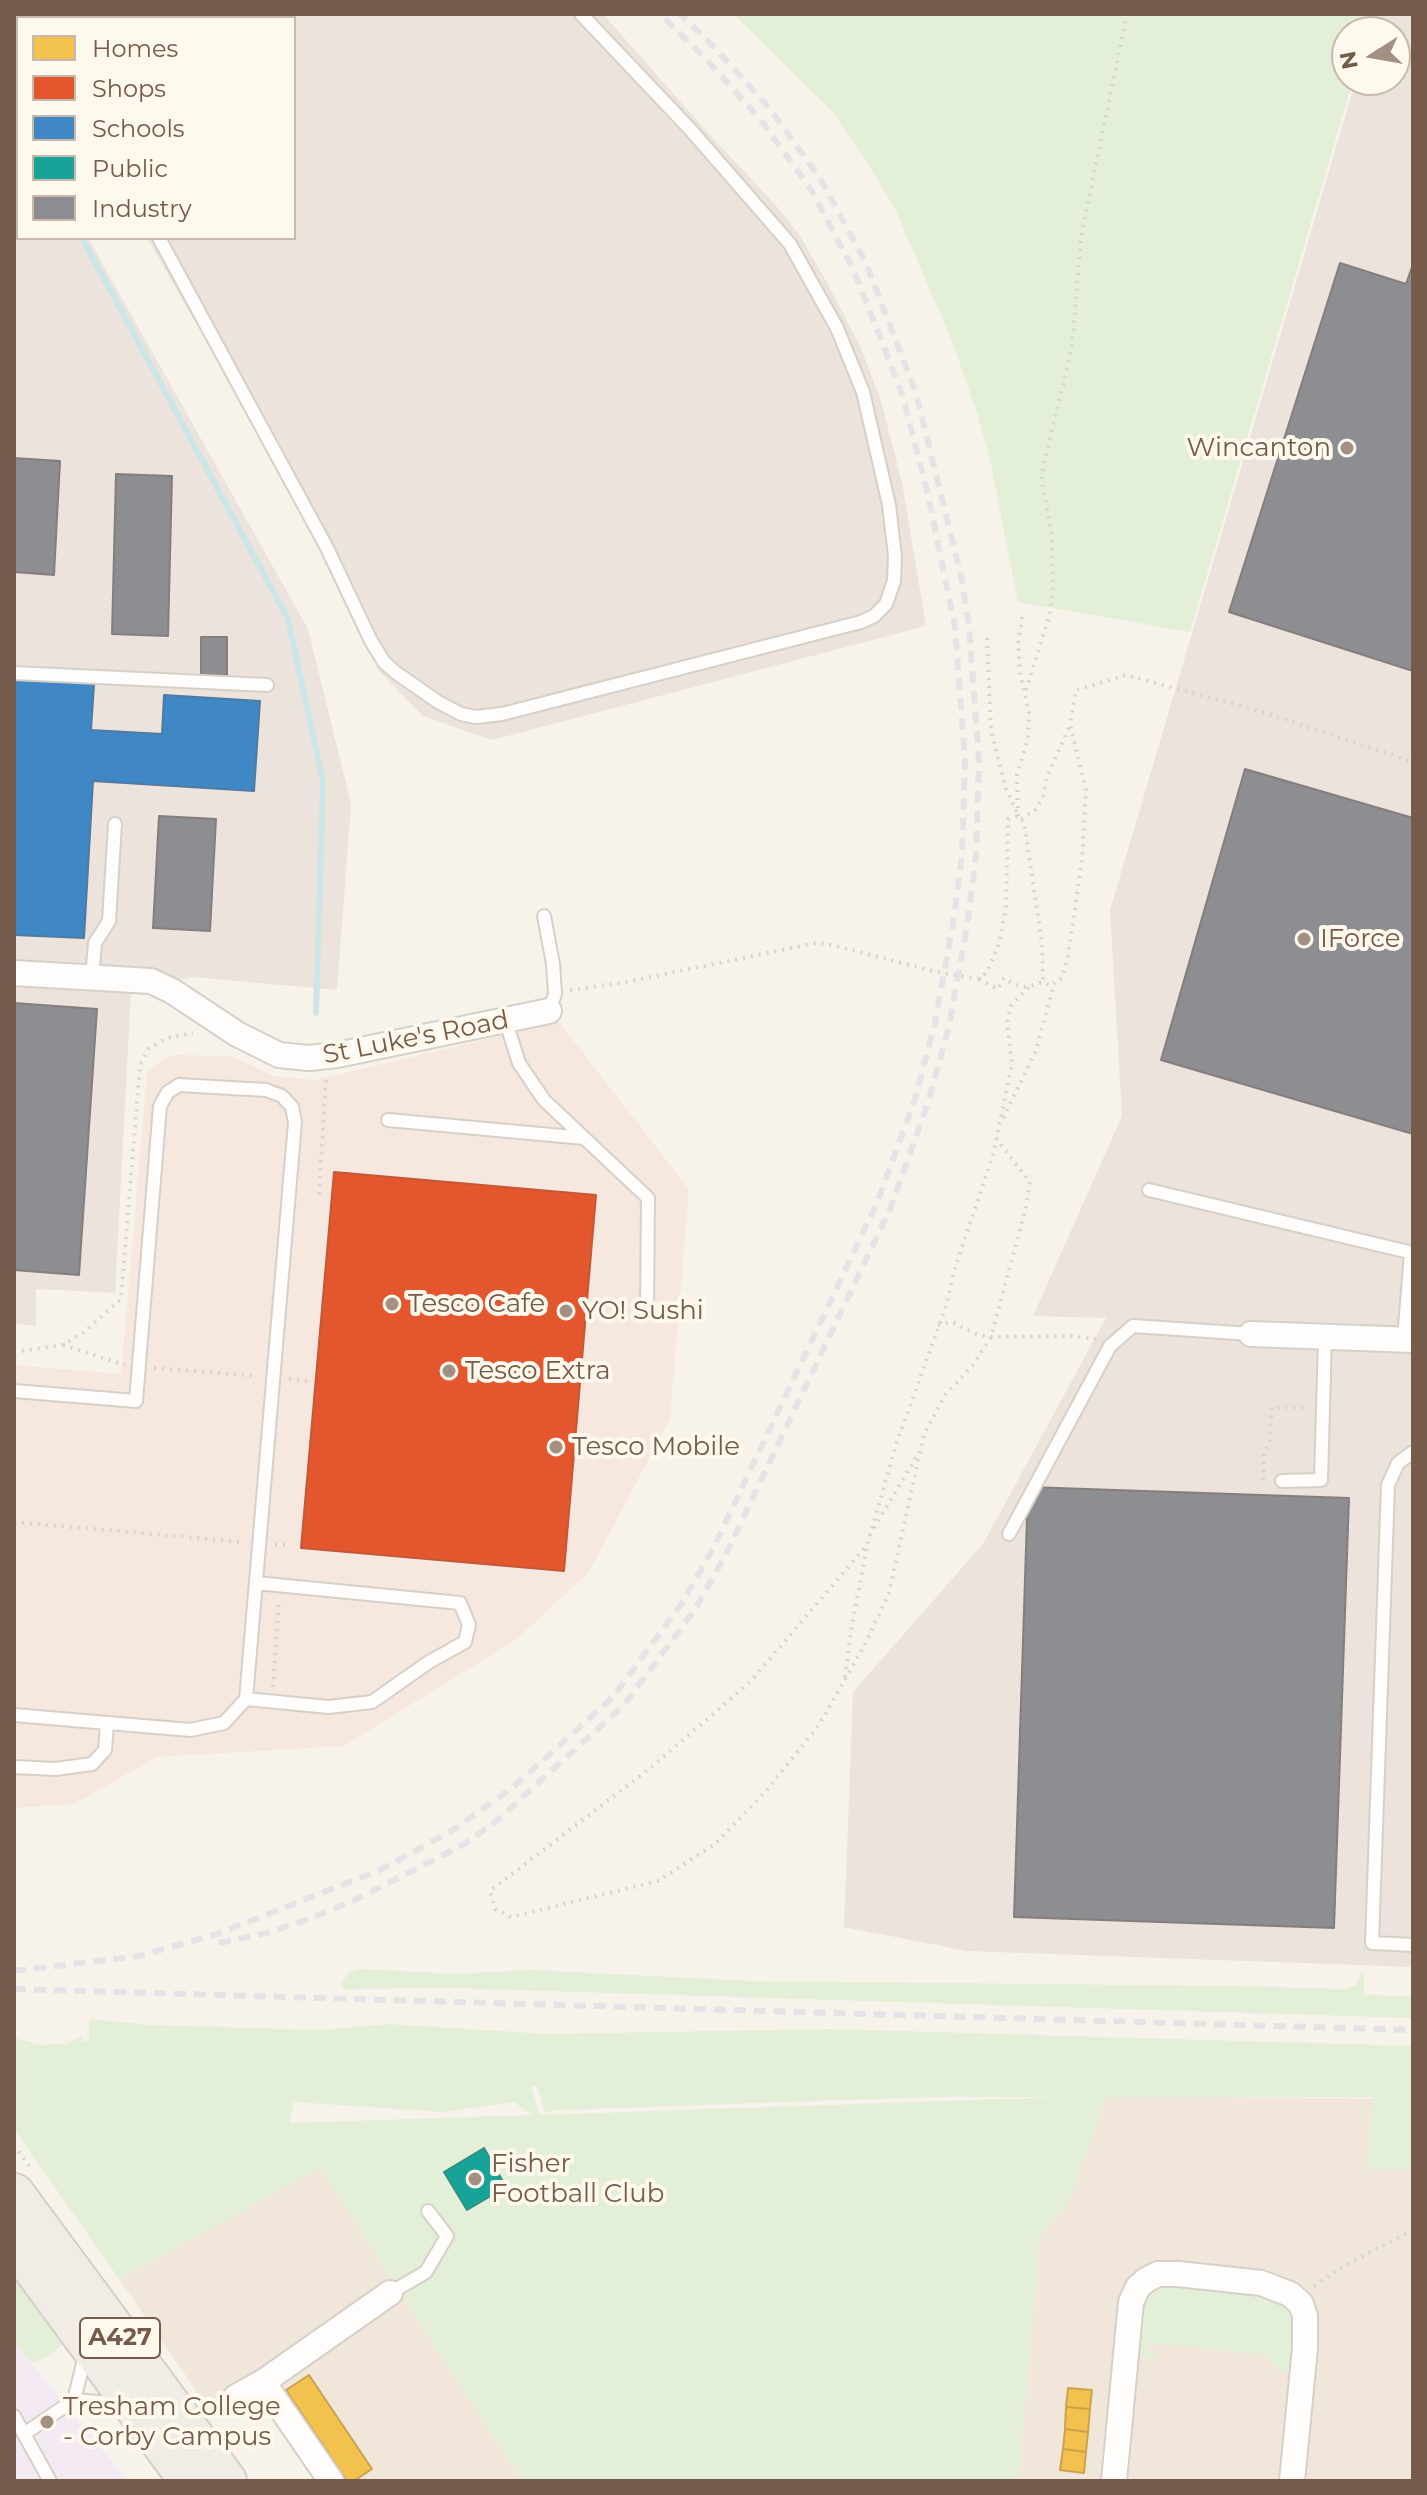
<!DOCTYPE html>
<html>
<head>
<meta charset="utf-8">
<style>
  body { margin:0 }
  #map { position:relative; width:1427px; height:2495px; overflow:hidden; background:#f7f3eb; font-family:Montserrat,sans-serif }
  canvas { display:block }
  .frame { position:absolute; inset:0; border:16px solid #765b4a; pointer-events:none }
  .legend { position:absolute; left:16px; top:16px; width:280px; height:224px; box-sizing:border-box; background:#fff8ed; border:2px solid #c8b9ac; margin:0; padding:10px 14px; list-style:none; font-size:24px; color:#765b4a }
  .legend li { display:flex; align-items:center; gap:16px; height:40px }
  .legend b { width:40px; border:2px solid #c8b9ac }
  .north { position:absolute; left:1331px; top:16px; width:80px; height:80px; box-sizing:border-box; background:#fff8ed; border:2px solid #c8b9ac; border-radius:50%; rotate:259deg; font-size:22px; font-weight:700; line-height:32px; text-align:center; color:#765b4a }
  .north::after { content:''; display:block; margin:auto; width:28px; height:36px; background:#a39082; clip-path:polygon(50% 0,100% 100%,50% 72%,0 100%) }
</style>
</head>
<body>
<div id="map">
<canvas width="1427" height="2495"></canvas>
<div class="frame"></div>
<ul class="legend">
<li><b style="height:22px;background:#f2c14e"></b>Homes</li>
<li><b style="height:22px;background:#e4572e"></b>Shops</li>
<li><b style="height:22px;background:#3f88c5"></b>Schools</li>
<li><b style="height:22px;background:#17a398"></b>Public</li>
<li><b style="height:22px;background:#8d8d92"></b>Industry</li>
</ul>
<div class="north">N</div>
</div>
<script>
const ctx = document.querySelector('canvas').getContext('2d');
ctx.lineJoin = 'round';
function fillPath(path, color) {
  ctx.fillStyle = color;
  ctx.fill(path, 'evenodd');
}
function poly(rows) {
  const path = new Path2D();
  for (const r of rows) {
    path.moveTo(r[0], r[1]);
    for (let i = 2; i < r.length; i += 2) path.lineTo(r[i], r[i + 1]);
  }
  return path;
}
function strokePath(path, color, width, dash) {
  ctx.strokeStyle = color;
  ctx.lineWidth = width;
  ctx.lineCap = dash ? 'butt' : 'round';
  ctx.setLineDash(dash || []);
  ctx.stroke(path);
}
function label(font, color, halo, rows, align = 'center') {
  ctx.font = font + ' Montserrat,sans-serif';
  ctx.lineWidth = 8;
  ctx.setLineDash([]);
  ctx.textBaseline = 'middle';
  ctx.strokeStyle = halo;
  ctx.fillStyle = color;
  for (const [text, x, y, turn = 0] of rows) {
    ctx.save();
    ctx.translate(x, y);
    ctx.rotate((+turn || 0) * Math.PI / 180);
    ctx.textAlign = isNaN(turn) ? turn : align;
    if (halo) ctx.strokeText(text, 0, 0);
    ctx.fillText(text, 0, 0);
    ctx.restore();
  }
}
fillPath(poly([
  [1106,2096,1413,2099,1413,2481,1018,2481,1040,2235,1068,2203],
  [320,2167,522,2481,342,2481,262,2368,207,2406,119,2279]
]), '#f0e6d9');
fillPath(poly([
  [559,1022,689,1189,670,1419,589,1572,517,1639,344,1746,157,1757,74,1804,14,1808,14,1365,121,1374,147,1072,165,1058,178,1055,231,1056,274,1076,315,1080]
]), '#f7e8df');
fillPath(poly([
  [18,14,603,14,708,133,774,203,798,233,825,279,861,348,881,401,902,483,926,626,492,740,423,716,378,670,338,570,147,238,294,238,294,18,20,18],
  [1376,14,1413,14,1413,1967,967,1951,844,1927,853,1692,983,1544,1106,1318,1033,1316,1122,1116,1110,910,1356,80,1395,80,1395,32,1371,32],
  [14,107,18,114,18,238,88,238,308,629,351,804,337,990,192,977,131,991,115,1293,36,1289,36,1326,14,1323]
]), '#ebe3dc');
fillPath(poly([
  [14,2340,31,2363,128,2481,14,2481]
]), '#f4eaf3');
fillPath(poly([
  [733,14,1373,14,1367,32,1347,32,1347,80,1353,80,1190,632,1018,602,991,464,978,416,952,341,895,209,865,159,831,110],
  [360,1969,455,1974,532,1970,750,1981,1234,1986,1344,1989,1356,1985,1361,1972,1364,1972,1364,1995,1413,1996,1413,2018,450,1988,344,1989,341,1984,349,1972],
  [89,2019,149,2025,321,2030,388,2024,548,2034,830,2029,1413,2046,1413,2169,1367,2169,1373,2097,1106,2097,1068,2204,1040,2235,1018,2481,522,2481,320,2168,119,2279,14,2129,14,2038,42,2045,67,2044,83,2035,83,2041,89,2041],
  [531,2086,537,2086,545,2113,556,2110,929,2097,1062,2097,540,2115],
  [294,2102,443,2112,514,2102,532,2115,289,2123],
  [14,2270,65,2343,47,2357,31,2363,14,2340],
  [1169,2284,1255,2293,1280,2301,1288,2308,1296,2326,1294,2372,1279,2370,1265,2355,1151,2343,1147,2346,1158,2359,1133,2356,1142,2302,1156,2289]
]), '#e3efd6');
const homes = poly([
  [309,2375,372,2469,354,2481,347,2481,286,2390,309,2375],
  [1068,2388,1092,2390,1090,2409,1066,2407,1068,2388],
  [1066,2407,1090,2409,1088,2432,1065,2429,1066,2407],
  [1065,2429,1088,2432,1086,2452,1063,2449,1065,2429],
  [1063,2449,1086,2452,1084,2473,1060,2470,1063,2449]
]);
fillPath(homes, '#f2c14e');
strokePath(homes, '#cda24d', 2);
const shops = poly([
  [334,1172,596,1195,564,1571,301,1548,334,1172]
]);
fillPath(shops, '#e4572e');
strokePath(shops, '#c35836', 2);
const schools = poly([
  [14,679,94,684,91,730,162,734,164,695,260,701,254,791,93,781,84,938,14,935,14,679]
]);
fillPath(schools, '#3f88c5');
strokePath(schools, '#507aa0', 2);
const public = poly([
  [484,2148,506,2187,467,2210,444,2172,484,2148]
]);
fillPath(public, '#17a398');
strokePath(public, '#348d81', 2);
const industry = poly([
  [1340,263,1406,284,1413,264,1413,671,1229,612,1340,263],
  [14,458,60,461,54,575,14,572,14,458],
  [116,474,172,476,168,636,112,634,116,474],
  [201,637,227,637,227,675,201,675,201,637],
  [1245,769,1413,818,1413,1134,1161,1060,1245,769],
  [159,816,216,819,210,931,153,928,159,816],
  [14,1003,97,1009,79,1275,14,1270,14,1003],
  [1028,1487,1349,1498,1334,1928,1014,1917,1028,1487]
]);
fillPath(industry, '#8d8d92');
strokePath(industry, '#867e7c', 2);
strokePath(poly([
  [14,112,18,119],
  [82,238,288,619,323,782,316,1013]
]), '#cce6e8', 6);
const service = poly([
  [30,14,33,18],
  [159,238,327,548,371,641,384,662,395,672,438,702,461,714,476,717,502,714,861,622,874,616,886,604,894,581,895,556,889,505,863,392,837,328,790,244,689,128,581,14],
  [14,673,267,685],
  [544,916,553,964,555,994,549,1011],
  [92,978,95,943,109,921,115,824],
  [506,1022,519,1063,544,1100,648,1198,647,1308],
  [388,1120,584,1138],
  [1149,1190,1413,1253],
  [1404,1339,1411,1253],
  [14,1391,136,1401,160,1106,168,1092,179,1085,266,1090,282,1096,292,1107,295,1122,246,1699,224,1723,190,1730,14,1715],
  [1413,1452,1398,1463,1388,1485,1372,1943,1413,1945],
  [1282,1481,1321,1480,1325,1337],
  [1009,1534,1110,1346,1133,1326,1251,1334],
  [246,1699,329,1707,372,1702,429,1662,465,1642,469,1625,460,1603,256,1583],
  [14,1767,55,1769,92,1764,105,1750,107,1723],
  [390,2293,426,2272,447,2236,428,2211],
  [74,2400,122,2404],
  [14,2416,50,2481],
  [24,2434,74,2400,86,2352]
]);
const minor = poly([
  [14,973,151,981,172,991,237,1034,279,1055,309,1058,337,1055,549,1011],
  [1251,1334,1413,1340],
  [236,2397,263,2382],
  [331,2481,263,2382,390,2293],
  [1114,2481,1131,2302,1138,2287,1146,2280,1158,2274,1178,2274,1261,2283,1290,2294,1301,2304,1305,2316,1305,2348,1292,2481]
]);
const trunk = poly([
  [14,2194,226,2481],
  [14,2242,190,2481]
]);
strokePath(service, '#d6d0c9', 16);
strokePath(minor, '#d6d0c9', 28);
strokePath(trunk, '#d6cdc6', 44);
strokePath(poly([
  [987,638,991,730,1006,789,1017,813],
  [1026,690,1049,617,1053,590,1052,536,1041,476,1072,347,1081,237,1127,14],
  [1018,816,1017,775,1028,738,1029,713,1020,672,1018,644,1023,612],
  [1021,819,1035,810,1043,797,1047,777,1070,725],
  [979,979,998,989,1004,978,1015,985,1026,987,1043,982,1050,986,1062,978,1068,956,1082,860,1086,790,1070,724,1076,690,1126,675,1256,710,1413,762],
  [570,990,627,982,816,943,832,945,937,972,979,979,987,972,999,944,1006,907,1008,819,1018,816,1024,822,1042,943,1043,982],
  [1003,1118,1035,1053,1054,985],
  [996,1138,1030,1182,1026,1207,991,1337,973,1365,945,1395,924,1434,889,1593,863,1648,819,1725,766,1791,715,1844,658,1881,511,1917,495,1909,490,1891,654,1765,750,1682,867,1545,897,1442,946,1306,955,1268,993,1155,1012,1064,1007,1022,1011,1006,1030,986],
  [319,1194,326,1079],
  [938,1325,952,1322,978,1335,991,1337,1071,1336,1096,1339],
  [63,1345,125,1365],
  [14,1352,63,1345,84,1332,121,1299,140,1065,149,1048,167,1038,193,1033],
  [154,1368,257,1376],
  [289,1379,307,1381],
  [1263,1480,1264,1453,1270,1443,1272,1407,1309,1408],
  [14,1522,243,1542],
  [874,1528,917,1456],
  [275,1545,287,1545],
  [845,1677,852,1625,867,1547],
  [273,1687,279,1600],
  [14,2145,31,2169],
  [1314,2286,1342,2267,1407,2233,1413,2234]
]), '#dad2cd', 4, [2, 6]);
strokePath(service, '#fefdfc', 12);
strokePath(minor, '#fefdfc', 24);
strokePath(trunk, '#f2ece6', 40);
strokePath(poly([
  [219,1943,267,1933,309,1919,357,1899,461,1846,494,1823,623,1706,694,1611,725,1556,890,1209,928,1103,949,1026,967,926,976,856,979,761,969,626,962,580,916,393,866,263,821,180,771,110,716,49,680,14],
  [14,1971,139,1956,217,1934,380,1870,453,1830,512,1788,613,1697,682,1603,713,1549,877,1203,915,1099,935,1023,953,924,962,855,965,761,955,627,928,495,903,397,883,344,853,269,810,188,760,119,706,59,660,14],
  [14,1989,1413,2030]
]), '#e5e3e5', 6, [12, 8]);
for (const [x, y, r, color] of [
  [1347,448,8,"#a39082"],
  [1304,939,8,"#a39082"],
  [392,1304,8,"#a39082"],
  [566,1311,8,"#a39082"],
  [449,1371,8,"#a39082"],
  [556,1447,8,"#a39082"],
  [475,2179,8,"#a39082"],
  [47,2422,8,"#a39082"]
]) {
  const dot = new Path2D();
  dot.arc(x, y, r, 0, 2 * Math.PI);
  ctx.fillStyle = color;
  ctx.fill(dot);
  strokePath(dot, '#fff8ed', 3);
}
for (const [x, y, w] of [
  [120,2338,80]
]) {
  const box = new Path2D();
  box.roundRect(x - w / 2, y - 20, w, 40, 6);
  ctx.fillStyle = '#fff8ed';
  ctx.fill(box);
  strokePath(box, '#765b4a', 2);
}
label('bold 24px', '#765b4a', null, [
  ["A427",120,2338]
]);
label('26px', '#765b4a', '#fff8ed', [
  ["Wincanton",1331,448,"right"],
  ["IForce",1320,939],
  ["Tesco Cafe",408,1304],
  ["YO! Sushi",582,1311],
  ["Tesco Extra",465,1371],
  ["Tesco Mobile",572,1447],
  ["Fisher",491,2164],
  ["Football Club",491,2194],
  ["Tresham College",63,2407],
  ["- Corby Campus",63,2437]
], 'left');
label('26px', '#765b4a', '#fff8ed', [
  ["St Luke's Road",416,1038,-11]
]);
</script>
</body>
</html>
